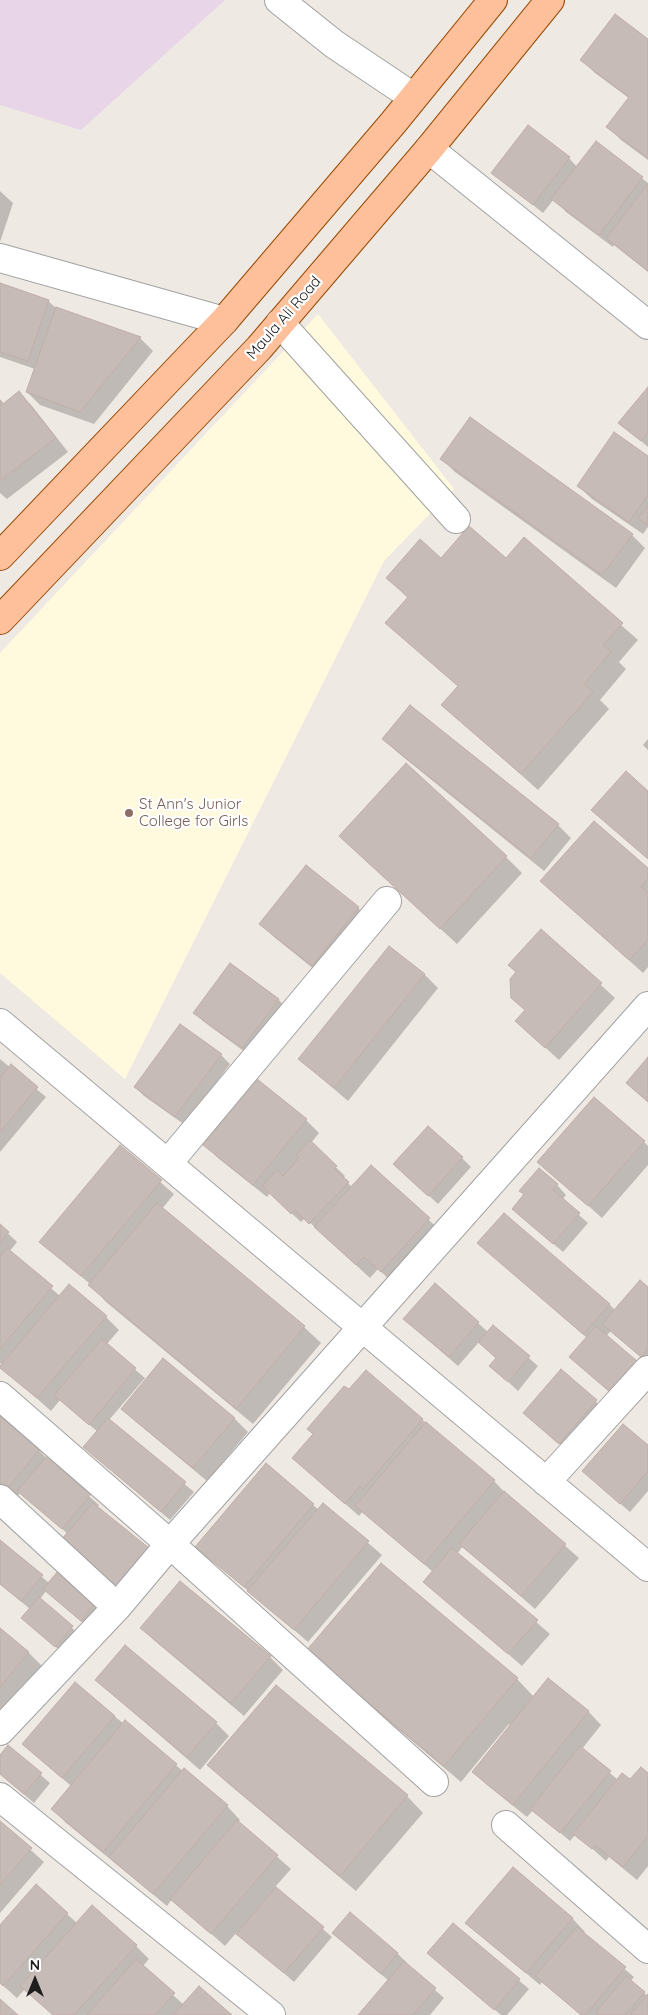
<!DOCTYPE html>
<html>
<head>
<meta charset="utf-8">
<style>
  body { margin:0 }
  #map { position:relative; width:648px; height:2015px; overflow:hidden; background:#efe9e4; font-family:Quicksand,sans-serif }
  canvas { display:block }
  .north { position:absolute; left:10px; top:1955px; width:50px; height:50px; -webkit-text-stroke:4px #fff; paint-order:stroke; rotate:0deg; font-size:14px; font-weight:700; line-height:20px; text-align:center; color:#1e1e1e }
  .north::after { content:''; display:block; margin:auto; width:18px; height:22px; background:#1e1e1e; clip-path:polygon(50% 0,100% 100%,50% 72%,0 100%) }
</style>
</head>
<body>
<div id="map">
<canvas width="648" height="2015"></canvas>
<div class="north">N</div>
</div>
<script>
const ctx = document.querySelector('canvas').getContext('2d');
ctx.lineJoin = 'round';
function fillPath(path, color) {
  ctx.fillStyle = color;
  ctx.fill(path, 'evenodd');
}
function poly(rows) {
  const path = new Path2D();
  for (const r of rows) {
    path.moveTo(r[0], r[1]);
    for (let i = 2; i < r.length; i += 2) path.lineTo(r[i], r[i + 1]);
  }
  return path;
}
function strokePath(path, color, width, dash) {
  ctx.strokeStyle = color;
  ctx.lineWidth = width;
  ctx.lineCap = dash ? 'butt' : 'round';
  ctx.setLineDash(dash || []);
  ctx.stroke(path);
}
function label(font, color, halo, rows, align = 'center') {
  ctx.font = font + ' Quicksand,sans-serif';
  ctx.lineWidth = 4.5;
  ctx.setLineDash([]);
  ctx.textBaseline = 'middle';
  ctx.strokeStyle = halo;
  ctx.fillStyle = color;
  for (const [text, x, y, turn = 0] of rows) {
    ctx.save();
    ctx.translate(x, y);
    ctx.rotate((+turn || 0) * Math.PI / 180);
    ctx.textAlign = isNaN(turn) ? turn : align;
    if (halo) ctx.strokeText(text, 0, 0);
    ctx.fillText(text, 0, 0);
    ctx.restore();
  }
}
fillPath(poly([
  [0,0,225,0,81,130,0,105]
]), '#e8d6e8');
fillPath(poly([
  [318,314,454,489,384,561,125,1079,0,973,0,653]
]), '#fff9dd');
fillPath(poly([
  [648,41,648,160,621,140,608,127,630,99,595,73,582,60],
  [596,143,648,183,648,272,614,245,613,247,566,212,554,199,543,213,493,173,569,158,577,167],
  [0,191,13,203,0,242],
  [0,285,48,301,57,309,140,338,153,351,94,424,40,405,27,392,35,369,0,357],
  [648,389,648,447,620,423],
  [19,393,32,406,68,452,7,499,0,493,0,399,4,404],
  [648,457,648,527,643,534,592,499,578,486],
  [442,459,632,535,645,548,616,588,455,472],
  [524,539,638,640,619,662,626,669,600,700,609,709,538,790,443,705,459,687,387,623,408,598,388,578,441,560,506,560],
  [384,739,558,825,571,838,544,871,397,752],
  [648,739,648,750,643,745],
  [340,836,506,857,522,873,457,944],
  [648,870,648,967,643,973,541,881],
  [358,908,371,921,325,978,274,937,261,924],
  [541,930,615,998,559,1060,516,1021,526,1011,512,997,517,973],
  [389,948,425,975,438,988,348,1101,299,1059],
  [278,999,287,1009,252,1057,204,1022,195,1013],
  [221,1055,230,1064,185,1125,144,1096,135,1087],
  [0,1059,46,1097,0,1152],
  [306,1120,319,1133,311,1143,345,1176,343,1178,352,1187,371,1167,442,1232,394,1284,378,1269,370,1278,305,1218,301,1222,270,1193,267,1197,218,1158,205,1145],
  [644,1142,648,1146,648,1165,602,1218,539,1162],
  [120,1147,174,1194,162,1209,304,1327,321,1343,253,1424,106,1302,90,1284,41,1242],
  [462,1158,471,1167,438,1204,404,1173],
  [557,1185,566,1195,562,1200,588,1223,563,1252,523,1218],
  [0,1226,17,1242,9,1252,60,1296,106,1317,119,1330,106,1345,145,1378,109,1420,194,1492,170,1520,85,1447,98,1432,60,1400,51,1411,1,1367,2,1365,0,1363],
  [478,1243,609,1304,615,1310,648,1289,648,1363,611,1331,606,1336,645,1371,620,1401,570,1357,587,1338],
  [435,1285,488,1332,493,1327,538,1366,518,1391,491,1366,497,1359,479,1342,458,1366,414,1328],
  [561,1371,605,1410,569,1452,534,1422],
  [366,1372,494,1481,507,1495,579,1558,535,1609,463,1546,457,1554,550,1634,522,1666,425,1582,433,1572,363,1511,359,1516,293,1458],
  [123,1408,235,1419,248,1432,207,1481,136,1422],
  [0,1418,39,1450,48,1460,99,1505,68,1534,20,1493,17,1497,0,1484],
  [648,1447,648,1491,630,1512,593,1480],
  [266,1465,319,1510,323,1504,382,1555,308,1642,197,1547],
  [0,1541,49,1583,58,1573,104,1613,90,1629,46,1591,40,1599,81,1636,65,1655,32,1627,30,1609,0,1584],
  [381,1565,517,1679,534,1697,588,1711,601,1725,582,1749,618,1780,631,1781,648,1774,648,1866,637,1880,609,1857,606,1861,576,1834,570,1841,533,1810,527,1817,487,1785,473,1772,511,1726,509,1724,461,1782,324,1667],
  [142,1628,270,1657,283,1670,244,1716,155,1641],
  [0,1629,29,1653,45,1669,0,1723],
  [96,1680,216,1723,229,1736,200,1770],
  [114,1716,183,1771,184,1770,227,1806,240,1820,238,1822,291,1869,275,1887,332,1937,294,1982,237,1932,225,1946,172,1899,167,1906,65,1822,52,1808,71,1786,23,1744],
  [8,1747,50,1783,34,1803,0,1774,0,1757],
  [209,1765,407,1796,423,1813,356,1891,225,1781],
  [0,1822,44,1862,0,1913],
  [36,1886,77,1923,136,1946,149,1959,142,1967,184,2005,230,2015,53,2015,25,1989,17,1998,0,1983,0,1927],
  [350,1913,398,1954,407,1963,406,1964,444,1998,430,2015,359,2015,389,1981,343,1942],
  [572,1918,585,1932,583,1934,634,1977,630,1982,648,1996,648,2015,581,2015,542,1982,540,1985,467,1923],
  [453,1924,529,1989,507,2015,501,2015,438,1962]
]), '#0003');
const building = poly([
  [615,14,648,39,648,158,606,127,629,97,580,60,615,14],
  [528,125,570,157,533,205,491,173,528,125],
  [596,141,643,177,599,235,551,199,596,141],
  [648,184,648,271,606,238,648,184],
  [0,283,49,300,28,361,0,352,0,283],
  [56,307,141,337,80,412,26,392,56,307],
  [648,387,648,433,641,441,618,423,648,387],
  [19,391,56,438,0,481,0,400,3,404,19,391],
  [470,417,633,534,602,575,440,459,470,417],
  [614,432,648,456,648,495,629,522,577,486,614,432],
  [648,505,648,525,638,518,648,505],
  [469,526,506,558,524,537,623,623,603,645,611,652,584,684,593,692,521,774,441,705,458,686,385,623,408,597,386,578,420,539,441,558,469,526],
  [410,705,559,824,531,858,382,739,410,705],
  [406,763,507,856,440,929,339,836,406,763],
  [626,771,648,791,648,859,591,810,626,771],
  [594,821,648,868,648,879,641,887,648,893,648,940,629,960,540,881,594,821],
  [306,865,359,907,312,966,259,924,306,865],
  [541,929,602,983,545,1048,515,1021,525,1010,511,998,510,979,516,972,508,965,541,929],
  [389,946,425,974,334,1088,298,1059,389,946],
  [230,963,279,999,242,1048,193,1013,230,963],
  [180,1024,222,1054,175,1117,134,1087,180,1024],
  [648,1057,648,1102,626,1083,648,1057],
  [11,1064,38,1087,0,1132,0,1078,11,1064],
  [257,1079,307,1119,253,1185,203,1145,257,1079],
  [594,1097,645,1141,588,1206,537,1162,594,1097],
  [428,1126,463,1157,428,1196,393,1164,428,1126],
  [310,1140,337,1166,334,1169,349,1182,309,1224,295,1210,291,1214,262,1186,277,1170,283,1176,299,1158,296,1155,310,1140],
  [120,1145,162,1180,81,1276,39,1242,120,1145],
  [371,1165,430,1218,381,1272,364,1257,356,1265,314,1227,371,1165],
  [539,1168,558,1184,553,1190,580,1213,553,1244,512,1209,524,1194,519,1191,539,1168],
  [157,1203,305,1326,236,1409,88,1285,157,1203],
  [504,1213,610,1304,583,1334,477,1243,504,1213],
  [0,1224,9,1232,0,1243,0,1224],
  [7,1248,53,1286,0,1349,0,1256,7,1248],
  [640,1280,648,1287,648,1348,641,1357,602,1324,640,1280],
  [435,1283,479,1322,449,1357,403,1319,435,1283],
  [69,1284,107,1316,37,1398,0,1368,0,1366,69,1284],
  [493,1325,530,1356,508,1382,489,1366,496,1358,478,1342,493,1325],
  [596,1326,637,1361,610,1392,569,1357,596,1326],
  [102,1339,136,1368,89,1425,54,1395,102,1339],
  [163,1358,235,1418,193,1468,121,1409,163,1358],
  [561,1369,597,1400,559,1444,523,1413,561,1369],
  [366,1370,423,1419,363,1489,360,1486,345,1504,292,1458,313,1434,307,1429,344,1386,349,1389,366,1370],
  [0,1416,40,1449,7,1489,0,1483,0,1416],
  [108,1418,186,1482,161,1512,83,1447,108,1418],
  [426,1422,495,1480,424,1564,355,1506,426,1422],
  [623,1424,648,1445,648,1471,620,1504,582,1471,623,1424],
  [46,1457,91,1494,62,1529,17,1491,46,1457],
  [266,1463,314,1504,244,1587,195,1547,266,1463],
  [504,1491,566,1544,521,1596,459,1544,504,1491],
  [93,1503,149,1548,116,1587,60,1541,93,1503],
  [323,1503,369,1541,294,1630,247,1591,323,1503],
  [0,1540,43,1575,21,1601,0,1584,0,1540],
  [452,1548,538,1620,508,1654,423,1582,452,1548],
  [381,1563,518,1678,444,1766,306,1651,381,1563],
  [58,1571,95,1603,81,1621,43,1589,58,1571],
  [180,1581,271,1656,231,1703,140,1628,180,1581],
  [39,1597,73,1626,55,1647,21,1618,39,1597],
  [0,1628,29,1652,0,1687,0,1628],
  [125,1645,217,1722,187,1757,95,1680,125,1645],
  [548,1678,589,1711,513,1805,472,1772,548,1678],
  [75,1682,115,1716,62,1778,22,1744,75,1682],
  [276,1685,408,1795,340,1876,207,1765,276,1685],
  [125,1720,177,1764,103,1852,51,1809,125,1720],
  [8,1745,42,1773,24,1794,0,1774,0,1755,8,1745],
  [580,1746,611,1771,560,1833,530,1809,580,1746],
  [641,1767,648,1773,648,1836,623,1867,595,1845,592,1849,573,1834,622,1773,630,1779,641,1767],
  [184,1768,228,1805,153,1894,109,1857,184,1768],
  [237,1820,278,1855,211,1934,170,1899,237,1820],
  [0,1821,32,1848,0,1885,0,1821],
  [513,1867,573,1918,526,1973,465,1923,513,1867],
  [36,1884,68,1913,3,1986,0,1983,0,1925,36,1884],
  [276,1887,324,1927,284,1973,236,1934,276,1887],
  [92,1905,137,1945,74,2015,53,2015,20,1986,92,1905],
  [350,1912,398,1953,381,1974,332,1933,350,1912],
  [453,1923,520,1979,494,2010,427,1953,453,1923],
  [577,1927,626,1967,585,2015,581,2015,535,1976,577,1927],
  [136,1959,175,1993,155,2015,87,2015,136,1959],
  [404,1961,436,1988,413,2015,358,2015,404,1961],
  [626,1976,645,1992,625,2015,599,2015,596,2012,626,1976],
  [199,1986,232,2015,173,2015,199,1986],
  [648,1994,648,2015,630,2015,648,1994],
  [0,1999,18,2015,0,2015,0,1999]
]);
fillPath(building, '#c7bbb7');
strokePath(building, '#c1ada6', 1);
const minor = poly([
  [279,0,334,44,413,97],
  [429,149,648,325],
  [0,258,224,321],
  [280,323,456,519],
  [0,1023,648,1567],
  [168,1163,387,901],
  [0,1396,170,1544,434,1782],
  [546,1482,648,1370],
  [0,1499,117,1607],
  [0,1731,117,1607,170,1544,648,1006],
  [0,1797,271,2015],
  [506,1825,648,1949]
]);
const major = poly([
  [0,556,224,321,393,123,493,0],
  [0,620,259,348,429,149,550,0]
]);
strokePath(minor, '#a2a2a2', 30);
strokePath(major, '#984900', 30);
strokePath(minor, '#fff', 28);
strokePath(major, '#fdc09b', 28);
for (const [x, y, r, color] of [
  [129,813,5,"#8d6e63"]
]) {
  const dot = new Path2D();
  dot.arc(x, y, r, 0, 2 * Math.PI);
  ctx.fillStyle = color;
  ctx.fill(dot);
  strokePath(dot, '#fff', 2);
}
label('15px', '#1e1e1e', '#fff', [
  ["Maula Ali Road",284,318,-49]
]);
label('15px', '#785e54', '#fff', [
  ["St Ann's Junior",139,804],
  ["College for Girls",139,821]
], 'left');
</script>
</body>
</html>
